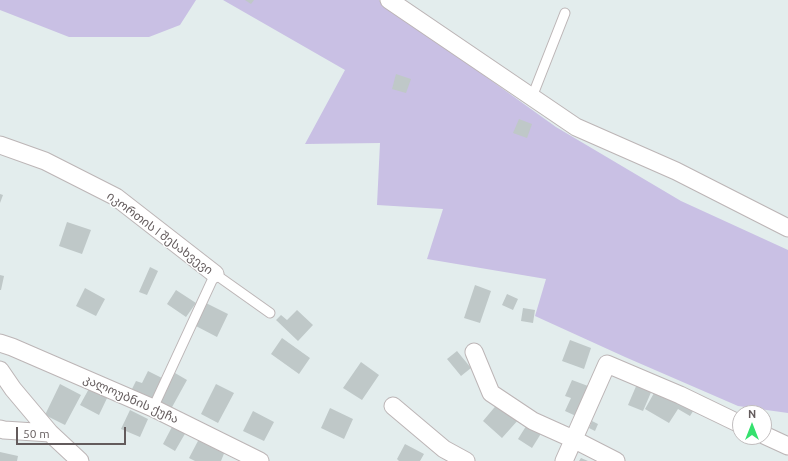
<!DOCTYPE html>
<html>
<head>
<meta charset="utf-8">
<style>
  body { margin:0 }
  #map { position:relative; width:788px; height:461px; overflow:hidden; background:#e3eded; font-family:Ubuntu,sans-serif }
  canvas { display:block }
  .north { position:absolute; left:732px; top:405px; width:40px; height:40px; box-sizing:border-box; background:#fff; border:1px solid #c1bdbe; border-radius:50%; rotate:0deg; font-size:11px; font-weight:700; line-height:16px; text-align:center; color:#635b5c }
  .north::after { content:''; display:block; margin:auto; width:14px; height:18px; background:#35e16e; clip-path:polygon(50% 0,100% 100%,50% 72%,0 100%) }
  .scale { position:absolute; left:16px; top:427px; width:110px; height:18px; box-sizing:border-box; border:2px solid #635b5c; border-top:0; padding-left:5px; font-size:12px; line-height:14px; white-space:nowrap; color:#635b5c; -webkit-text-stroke:3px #fff; paint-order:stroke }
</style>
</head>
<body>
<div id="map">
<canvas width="788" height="461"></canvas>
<div class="north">N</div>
<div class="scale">50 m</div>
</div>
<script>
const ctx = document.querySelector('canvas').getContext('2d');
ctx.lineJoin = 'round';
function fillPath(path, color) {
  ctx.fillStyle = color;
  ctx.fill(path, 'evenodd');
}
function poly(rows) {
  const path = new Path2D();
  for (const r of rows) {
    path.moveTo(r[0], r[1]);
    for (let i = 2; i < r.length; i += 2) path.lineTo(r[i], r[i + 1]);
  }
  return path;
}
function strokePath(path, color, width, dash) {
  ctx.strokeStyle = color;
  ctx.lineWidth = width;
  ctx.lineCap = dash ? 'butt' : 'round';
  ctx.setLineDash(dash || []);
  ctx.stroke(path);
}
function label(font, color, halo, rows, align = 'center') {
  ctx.font = font + ' Ubuntu,"Noto Sans Georgian",sans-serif';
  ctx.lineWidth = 3;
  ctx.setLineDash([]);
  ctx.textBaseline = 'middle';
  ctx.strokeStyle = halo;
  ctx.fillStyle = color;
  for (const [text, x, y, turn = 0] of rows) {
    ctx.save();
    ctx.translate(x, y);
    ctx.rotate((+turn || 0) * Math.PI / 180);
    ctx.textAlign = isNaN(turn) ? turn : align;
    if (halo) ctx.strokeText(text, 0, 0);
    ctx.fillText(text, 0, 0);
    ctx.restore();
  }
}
fillPath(poly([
  [0,0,196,0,180,25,149,37,69,37,0,10],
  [223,0,379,0,556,127,681,201,788,250,788,413,738,406,625,357,535,316,546,279,427,259,443,209,377,205,380,143,305,144,345,70]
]), '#c9c0e4');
fillPath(poly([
  [245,0,254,0,251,4],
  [396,74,411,79,406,93,392,89],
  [519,119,532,124,527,138,513,133],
  [0,194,3,195,0,203],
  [67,222,91,230,82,254,59,246],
  [150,267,158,271,147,295,139,292],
  [0,275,4,276,1,290,0,290],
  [475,285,491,291,480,323,464,318],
  [85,288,105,299,96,316,76,306],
  [176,290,196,303,186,317,167,304],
  [507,294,518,299,513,310,502,305],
  [206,303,228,314,217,337,194,325],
  [523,308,535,310,533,323,521,321],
  [297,310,313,325,298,341,276,320,281,315,287,320],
  [282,338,310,358,299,374,271,354],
  [570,340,591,348,584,369,562,361],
  [457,351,471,368,461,376,447,359],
  [361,362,379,375,362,400,343,388],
  [148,371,162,378,152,399,132,389,136,381,142,383],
  [175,373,187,380,171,409,159,402],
  [572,380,588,386,576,416,565,411,571,398,565,396],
  [60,384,81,395,65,425,45,415],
  [216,384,234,393,218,423,201,414],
  [637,384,652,390,643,411,628,405],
  [91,385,109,394,99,415,80,405],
  [658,386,695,408,690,416,678,409,669,423,645,409],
  [499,402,519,419,502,438,483,421],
  [330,408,353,419,344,439,321,428],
  [130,410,148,419,140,437,121,429],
  [253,411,274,422,264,441,243,431],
  [592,421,598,424,595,431,589,428],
  [528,423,542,432,532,448,518,439],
  [173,425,186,432,175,451,163,444],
  [199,439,225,451,221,461,195,461,189,458],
  [405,444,424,454,420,461,399,461,397,459],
  [0,452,18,456,17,461,0,461],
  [581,458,588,461,579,461]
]), '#bfc8c8');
const lane = poly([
  [532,97,565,13],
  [153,408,215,274,270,313]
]);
const street = poly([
  [389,0,576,127,676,171,788,228],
  [0,145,45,161,116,197,215,274],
  [0,343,12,347,153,408,260,461],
  [474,352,491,393,533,421,573,439,616,461],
  [0,370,13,389,50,433],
  [393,406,444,449,466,461],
  [0,429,4,430,50,433,80,461],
  [764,435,788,446],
  [564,461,607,364,680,395,740,424]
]);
strokePath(lane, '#bcb5b6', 11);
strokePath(street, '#bcb5b6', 19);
strokePath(lane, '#fff', 9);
strokePath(street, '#fff', 17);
label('12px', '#635b5c', '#fff', [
  ["იკორთის I შესახვევი",160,233,37],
  ["კალოუბნის ქუჩა",131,399,24]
]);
</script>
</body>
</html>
